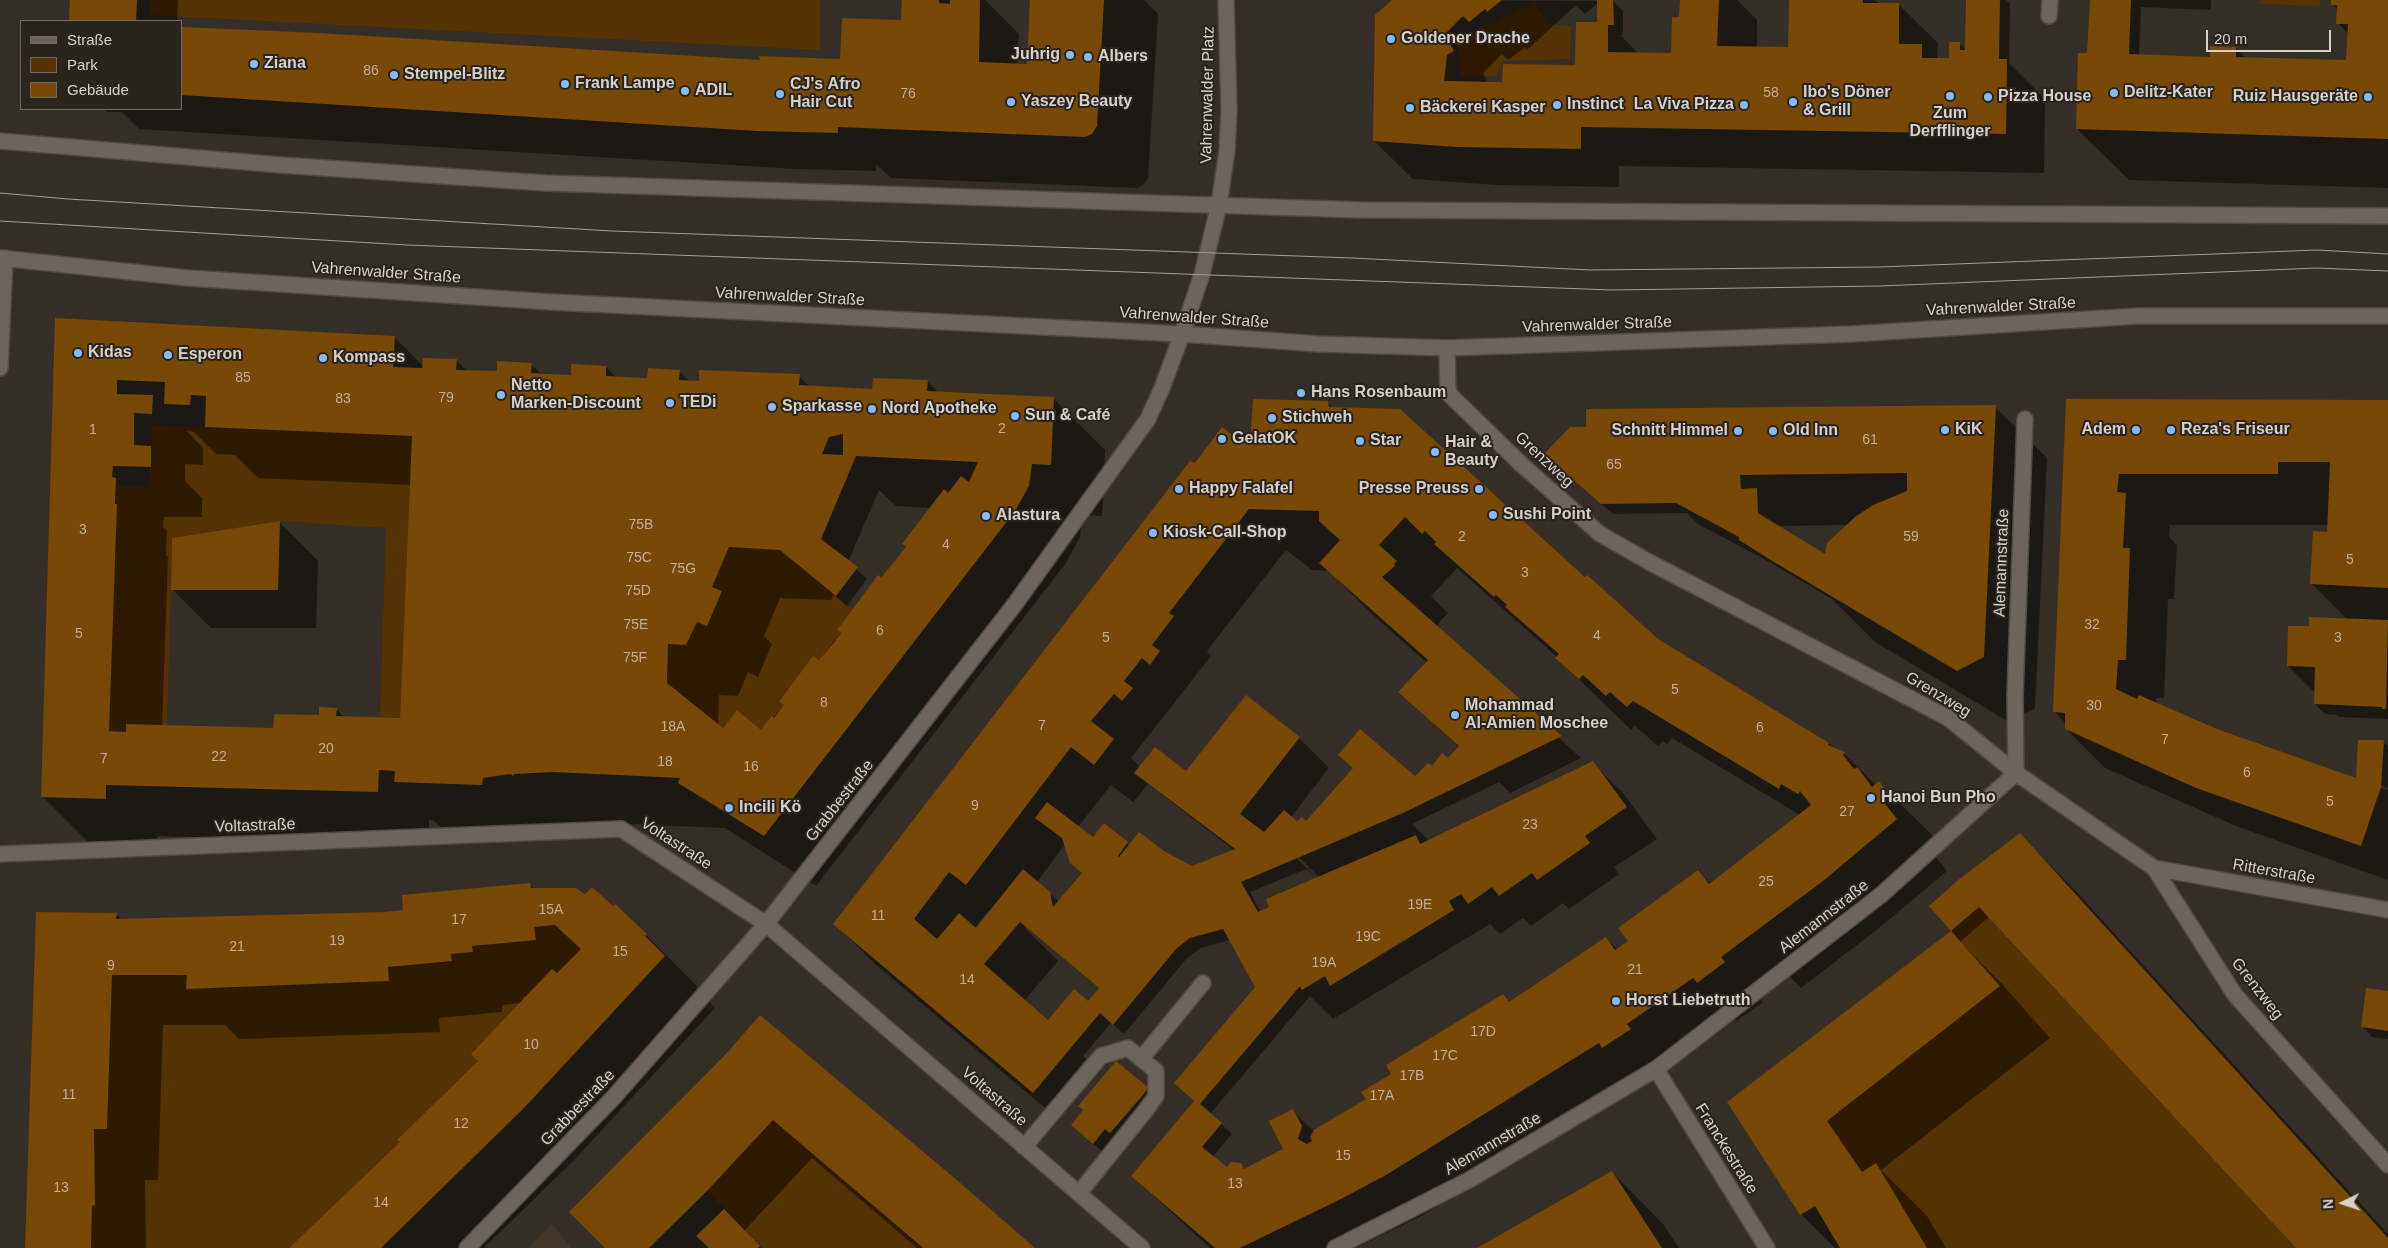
<!DOCTYPE html>
<html>
<head>
<meta charset="utf-8">
<style>
  body { margin:0 }
  #map { position:relative; width:2388px; height:1248px; overflow:hidden; background:#352e26; font-family:Arial,sans-serif }
  canvas { display:block }
  .legend { position:absolute; left:20px; top:20px; width:162px; height:90px; box-sizing:border-box; background:#2b241d; border:1px solid #6f6963; margin:0; padding:6px 9px; list-style:none; font-size:15px; color:#d5d0cc }
  .legend li { display:flex; align-items:center; gap:10px; height:25px }
  .legend b { width:25px; border:1px solid #6f6963 }
  .north { position:absolute; left:2318px; top:1178px; width:50px; height:50px; -webkit-text-stroke:4px #2b241d; paint-order:stroke; rotate:266deg; font-size:14px; font-weight:700; line-height:20px; text-align:center; color:#d5d0cc }
  .north::after { content:''; display:block; margin:auto; width:18px; height:22px; background:#d5d0cc; clip-path:polygon(50% 0,100% 100%,50% 72%,0 100%) }
  .scale { position:absolute; left:2206px; top:30px; width:125px; height:22px; box-sizing:border-box; border:2px solid #d5d0cc; border-top:0; padding-left:6px; font-size:15px; line-height:18px; white-space:nowrap; color:#d5d0cc; -webkit-text-stroke:4px #2b241d; paint-order:stroke }
</style>
</head>
<body>
<div id="map">
<canvas width="2388" height="1248"></canvas>
<ul class="legend">
<li><b style="height:6px;background:#6d655d"></b>Straße</li>
<li><b style="height:14px;background:#553201"></b>Park</li>
<li><b style="height:14px;background:#774806"></b>Gebäude</li>
</ul>
<div class="north">N</div>
<div class="scale">20 m</div>
</div>
<script>
const ctx = document.querySelector('canvas').getContext('2d');
ctx.lineJoin = 'round';
function fillPath(path, color) {
  ctx.fillStyle = color;
  ctx.fill(path, 'evenodd');
}
function poly(rows) {
  const path = new Path2D();
  for (const r of rows) {
    path.moveTo(r[0], r[1]);
    for (let i = 2; i < r.length; i += 2) path.lineTo(r[i], r[i + 1]);
  }
  return path;
}
function strokePath(path, color, width, dash) {
  ctx.strokeStyle = color;
  ctx.lineWidth = width;
  ctx.lineCap = dash ? 'butt' : 'round';
  ctx.setLineDash(dash || []);
  ctx.stroke(path);
}
function label(font, color, halo, rows, align = 'center') {
  ctx.font = font + ' Arial,sans-serif';
  ctx.lineWidth = 4;
  ctx.setLineDash([]);
  ctx.textBaseline = 'middle';
  ctx.strokeStyle = halo;
  ctx.fillStyle = color;
  for (const [text, x, y, turn = 0] of rows) {
    ctx.save();
    ctx.translate(x, y);
    ctx.rotate((+turn || 0) * Math.PI / 180);
    ctx.textAlign = isNaN(turn) ? turn : align;
    if (halo) ctx.strokeText(text, 0, 0);
    ctx.fillText(text, 0, 0);
    ctx.restore();
  }
}
fillPath(poly([
  [552,1224,571,1248,528,1248]
]), '#42362a');
fillPath(poly([
  [151,0,820,0,820,50,150,15],
  [2260,0,2320,0,2320,6,2260,4],
  [1535,2,1547,24,1571,26,1570,59,1502,61,1497,76,1461,77,1458,40],
  [152,425,412,436,400,718,380,717,386,528,280,521,172,538,167,725,127,724,126,732,109,731,114,556,116,556,116,486,148,487],
  [729,547,780,550,853,610,837,630,841,633,832,645,819,660,813,656,779,700,784,705,761,730,737,711,723,728,667,683,668,644,686,645,697,622,707,626,712,587],
  [1979,907,2296,1248,1927,1248,1876,1164,1862,1172,1827,1121,2000,986,1951,931],
  [555,925,581,949,557,973,553,969,549,972,478,1061,398,1140,400,1142,289,1248,91,1248,92,1205,95,1205,94,1129,107,1129,112,975,187,975,187,989,389,981,388,967,452,960,451,954,472,952,472,946,536,940,534,927],
  [773,1120,922,1248,763,1248,707,1191]
]), '#553201');
fillPath(poly([
  [71,0,178,0,177,21,70,21],
  [903,0,985,0,1019,34,1017,65,1028,65,1031,0,1144,0,1158,14,1148,178,1143,185,1137,188,891,178,876,164,876,171,796,169,139,129,122,112,107,112,104,109,181,109,181,28,761,61,841,60,901,21],
  [1393,0,1613,1,1623,11,1623,35,1620,35,1639,54,1672,55,1680,18,1681,0,1737,0,1757,20,1757,48,1790,49,1790,0,1875,0,1879,4,1899,5,1938,43,1937,59,1950,60,1959,43,1967,51,1967,0,2006,0,2010,4,2009,63,2045,99,2044,173,1619,166,1619,187,1496,185,1413,179,1374,141],
  [1598,3,1598,23,1577,66,1503,84,1488,83,1483,73,1502,54,1508,60,1525,47,1527,50,1576,5,1585,14],
  [2091,0,2211,0,2211,10,2141,7,2139,56,2211,58,2236,48,2246,58,2347,61,2348,34,2338,23,2338,10,2332,4,2332,0,2388,0,2388,188,2129,180,2077,129,2090,54],
  [57,320,394,337,423,366,456,360,467,371,499,373,531,364,542,375,572,376,606,367,617,378,648,380,679,371,690,382,799,376,810,387,874,390,928,382,939,393,1053,398,1105,450,1102,516,1083,515,1080,537,1066,563,816,886,725,828,605,823,447,833,434,821,429,820,429,843,157,836,157,850,94,848,42,796],
  [187,431,194,432,216,454,235,455,258,478,411,485,401,720,344,717,336,709,320,717,275,729,162,726,168,557,166,555,167,530,163,527,164,517,202,517,202,498,185,481,185,464,203,465,203,448],
  [879,490,896,506,931,508,907,547,785,705,761,731,723,729,718,725,719,695,738,696,748,672,758,677,772,644,764,636,780,598,831,600,834,595,847,606,867,579,848,562],
  [2067,400,2388,401,2388,719,2339,717,2337,715,2325,714,2315,704,2315,693,2288,666,2348,620,2312,584,2329,533,2329,525,2170,525,2169,537,2177,545,2174,599,2168,599,2164,698,2156,698,2156,703,2216,730,2361,781,2383,741,2388,746,2388,880,2236,826,2105,768,2066,729,2066,724,2055,712],
  [2366,780,2388,788,2387,790,2366,783],
  [1328,403,1334,409,1446,454,1657,640,1844,753,1876,785,1879,783,1931,834,1940,846,1932,852,1947,871,1874,932,1801,988,1788,975,1759,997,1763,1002,1736,1021,1732,1016,1637,1082,1425,1214,1356,1248,1210,1248,1132,1176,1195,1101,1257,987,1230,940,1201,948,1187,958,1124,1034,1111,1023,1083,1056,1086,1059,1045,1108,874,963,835,924,1195,465,1241,444,1251,445],
  [1286,550,1312,570,1329,571,1372,614,1427,663,1400,692,1459,747,1449,760,1415,778,1306,823,1297,823,1291,817,1329,768,1299,738,1191,776,1140,767,1131,758,1211,656,1207,652,1213,643],
  [1457,568,1546,647,1631,730,1634,725,1658,746,1663,741,1667,745,1672,738,1800,815,1711,884,1699,872,1629,941,1617,949,1606,938,1368,1100,1314,1132,1293,1111,1285,1150,1246,1170,1240,1164,1227,1169,1212,1157,1232,1134,1210,1114,1310,996,1333,1019,1490,924,1500,934,1523,918,1531,926,1563,903,1569,909,1619,874,1614,867,1657,839,1623,793,1592,763,1429,841,1412,824,1499,782,1510,793,1581,758,1436,626,1448,613,1431,596],
  [1148,784,1235,851,1192,867,1163,852,1130,846,1104,824,1093,838,1078,827,1111,785,1133,802],
  [1065,844,1083,873,1059,902,1037,882],
  [1298,856,1323,881,1261,912,1250,892,1306,869,1315,876,1298,860],
  [989,910,991,912,976,930,974,929],
  [1026,927,1100,989,1089,1003,1048,1022,1024,1001,1058,961,1025,928],
  [1995,407,2047,458,2035,708,2009,722,1875,642,1832,599,1762,558,1698,524,1687,513,1613,514,1556,464],
  [1847,525,1826,558,1778,526],
  [279,522,318,561,316,628,211,628,172,589],
  [2020,835,2071,886,2388,1234,2388,1248,2297,1248,1990,916,1960,942,2002,984,2050,1038,1881,1170,1927,1216,1946,1248,1835,1248,1801,1214,1729,1102,1953,931,1931,906],
  [530,885,535,890,646,935,697,986,696,988,715,1008,575,1159,484,1248,290,1248,401,1142,480,1061,522,1003,502,1005,502,1012,439,1018,440,1032,239,1039,225,1025,163,1025,158,1180,145,1180,146,1248,26,1248,116,914,122,920,384,913,404,911],
  [528,996,523,1001,523,997],
  [2388,993,2388,1039,2372,1037,2362,1026],
  [728,1054,1033,1248,917,1248,812,1158,744,1231,761,1248,607,1248],
  [1148,1089,1158,1099,1104,1153,1072,1125],
  [1612,1172,1663,1224,1679,1248,1478,1248]
]), '#0007');
fillPath(poly([
  [70,0,137,0,136,21,69,21],
  [902,0,939,0,939,3,950,4,950,0,980,0,979,62,1027,64,1030,0,1104,0,1097,126,1092,134,1085,137,838,127,838,133,757,131,181,95,181,27,319,33,760,60,759,56,840,59,842,18,901,20],
  [1392,0,1502,0,1487,12,1485,9,1469,22,1463,16,1445,34,1454,51,1447,55,1444,81,1502,82,1503,64,1575,65,1576,22,1597,22,1597,0,1613,0,1614,25,1608,25,1608,52,1671,53,1672,17,1679,17,1680,0,1719,0,1717,46,1788,47,1789,0,1863,0,1863,3,1899,3,1899,44,1922,44,1922,58,1949,58,1949,42,1960,42,1960,50,1965,50,1966,0,2000,0,1999,59,2007,59,2006,134,1581,127,1581,149,1457,147,1373,141,1375,15],
  [2090,0,2131,0,2129,54,2210,57,2210,46,2236,47,2236,57,2346,60,2348,24,2336,24,2337,5,2331,5,2331,0,2388,0,2388,139,2076,129,2078,53,2087,53],
  [55,318,395,336,393,367,422,368,423,358,457,359,456,370,497,371,497,361,532,363,531,373,548,374,571,375,571,364,606,366,606,376,647,378,648,368,680,370,679,380,699,381,699,370,800,374,799,385,872,389,873,378,928,380,927,391,1054,397,1051,465,1032,464,1029,486,1015,511,764,836,678,783,680,778,660,777,553,772,514,774,514,776,510,774,483,778,482,785,394,782,395,771,379,770,378,792,106,785,106,799,41,797],
  [117,380,165,382,164,404,190,405,191,395,206,396,205,427,412,436,400,718,336,716,337,708,319,707,319,715,274,714,273,728,126,724,126,732,109,731,117,504,115,504,116,478,112,477,113,466,151,467,151,446,134,445,134,413,152,414,153,395,117,394],
  [843,434,843,455,822,454,829,437],
  [856,456,978,462,969,482,961,476,948,493,944,489,902,544,906,547,881,578,878,575,837,630,841,633,832,645,819,660,813,656,779,701,784,705,774,718,772,716,761,730,737,710,723,728,667,683,668,644,686,645,697,622,707,626,722,591,712,587,729,547,780,550,836,596,858,567,821,539],
  [1253,399,1328,401,1329,407,1400,409,1585,577,1587,575,1604,590,1658,639,1829,743,1828,745,1845,752,1843,755,1854,769,1857,767,1872,787,1879,781,1889,795,1882,800,1897,819,1823,881,1721,957,1725,962,1697,983,1693,978,1627,1024,1631,1029,1602,1048,1599,1043,1386,1175,1341,1199,1240,1248,1215,1248,1131,1176,1194,1101,1174,1083,1255,987,1223,929,1190,938,1177,948,1113,1025,1100,1013,1033,1093,833,924,1190,461,1195,463,1222,427,1241,442,1250,444],
  [1249,509,1319,511,1319,521,1340,540,1319,563,1428,660,1398,692,1459,746,1448,758,1442,753,1432,766,1428,763,1415,776,1360,729,1338,755,1353,768,1306,821,1302,817,1297,821,1284,810,1264,832,1240,814,1300,737,1246,695,1186,771,1155,747,1134,773,1235,849,1192,866,1164,851,1139,832,1119,857,1118,856,1128,842,1104,823,1093,837,1047,802,1035,818,1062,838,1070,863,1082,873,1053,907,1050,892,1023,869,976,928,959,913,937,939,914,919,949,872,966,885,1071,747,1094,765,1114,739,1091,721,1114,694,1122,701,1133,688,1124,681,1142,658,1150,665,1160,651,1152,645,1174,616,1169,613],
  [1405,517,1422,534,1425,531,1436,542,1434,544,1494,597,1496,595,1507,605,1505,607,1559,654,1555,658,1579,679,1583,675,1606,696,1610,692,1627,707,1633,701,1779,789,1781,784,1798,794,1800,791,1811,805,1709,884,1698,870,1618,928,1628,941,1615,950,1606,937,1509,1002,1503,994,1386,1065,1391,1074,1361,1092,1366,1099,1314,1130,1310,1137,1312,1141,1307,1144,1298,1139,1302,1126,1293,1109,1269,1121,1283,1149,1244,1169,1241,1163,1231,1162,1227,1167,1202,1147,1222,1123,1200,1104,1300,986,1302,990,1325,976,1330,986,1454,910,1449,901,1461,894,1468,904,1492,887,1499,896,1532,873,1537,880,1590,843,1585,836,1627,807,1593,761,1420,844,1416,835,1266,899,1269,907,1258,912,1241,882,1403,813,1562,736,1382,577,1395,566,1394,564,1397,561,1379,545],
  [1020,922,1099,988,1088,1001,1074,989,1048,1020,984,964],
  [2066,399,2388,400,2388,588,2310,584,2313,531,2327,532,2330,462,2278,462,2278,474,2119,474,2117,492,2126,493,2123,548,2130,548,2126,660,2118,660,2116,689,2137,699,2139,695,2217,729,2356,778,2358,740,2384,740,2381,787,2361,846,2196,788,2065,729,2065,713,2053,712],
  [1996,405,1984,657,1957,671,1769,559,1739,540,1739,537,1676,503,1601,504,1544,454,1570,427,1586,427,1586,409],
  [1907,473,1907,491,1873,505,1855,517,1827,543,1825,554,1758,513,1757,488,1741,489,1740,475],
  [280,521,278,590,171,590,172,538],
  [2309,617,2388,620,2386,709,2382,709,2382,707,2314,704,2315,667,2287,666,2288,626,2309,626],
  [2020,833,2388,1238,2388,1248,2296,1248,1979,907,1951,931,1929,906,1957,881],
  [530,883,531,888,576,888,585,894,592,887,613,906,615,904,647,934,645,936,665,956,524,1108,381,1248,289,1248,400,1142,397,1140,478,1061,471,1054,549,972,552,969,557,973,581,949,555,925,534,927,536,940,472,946,473,952,451,954,452,961,388,967,389,981,186,989,187,975,112,975,107,1129,94,1129,95,1206,92,1205,91,1248,25,1248,36,912,117,913,116,919,384,912,403,910,402,895],
  [1951,931,2000,986,1827,1121,1862,1172,1876,1163,1927,1248,1840,1248,1815,1206,1800,1215,1727,1102],
  [2366,988,2388,991,2388,1031,2361,1027],
  [760,1015,958,1181,1035,1248,923,1248,773,1120,707,1191,649,1248,605,1248,569,1212,727,1053],
  [1116,1061,1149,1088,1110,1133,1105,1129,1093,1144,1071,1125,1083,1110,1078,1106],
  [1612,1171,1662,1248,1477,1248],
  [724,1209,760,1246,758,1248,709,1248,696,1236]
]), '#774806');
const service = poly([
  [1447,348,1448,393,1521,464],
  [1141,1059,1203,983],
  [1024,1147,1101,1056,1128,1048,1156,1071,1156,1096,1146,1110,1079,1193]
]);
const pedestrian = poly([
  [1521,464,1600,534,1651,563]
]);
const minor = poly([
  [2049,16,2050,0],
  [0,368,5,258],
  [1651,563,1948,718,2016,773,2154,868,2235,995,2388,1165],
  [0,854,621,829,766,924,1142,1248],
  [2154,868,2388,910],
  [1656,1069,1767,1248],
  [1335,1248,1469,1180,1656,1069,1881,895,2016,773,2015,695,2025,419]
]);
const tertiary = poly([
  [467,1248,613,1098,766,924,1015,604,1148,419,1162,388,1182,334,1202,274,1219,205,1227,151,1229,110,1226,0]
]);
const secondary = poly([
  [0,141,281,165,545,183,1361,210,2388,216],
  [0,258,188,278,552,302,1182,334,1319,344,1447,348,1852,334,2138,316,2388,316]
]);
strokePath(service, '#504a44', 18);
strokePath(pedestrian, '#504a44', 18);
strokePath(minor, '#504a44', 18);
strokePath(tertiary, '#504a44', 18);
strokePath(secondary, '#504a44', 18);
strokePath(service, '#6d655d', 15);
strokePath(pedestrian, '#6d655d', 15);
strokePath(minor, '#6d655d', 15);
strokePath(tertiary, '#6d655d', 15);
strokePath(secondary, '#6d655d', 15);
strokePath(poly([
  [0,193,68,199,612,231,1352,258,1590,270,1879,267,2317,250,2388,254],
  [0,221,407,245,1612,290,1880,286,2317,268,2388,271]
]), '#9f9a94', 1);
for (const [x, y, r, color] of [
  [1391,39,5,"#84bbfb"],
  [1070,55,5,"#84bbfb"],
  [1088,57,5,"#84bbfb"],
  [254,64,5,"#84bbfb"],
  [394,75,5,"#84bbfb"],
  [565,84,5,"#84bbfb"],
  [685,91,5,"#84bbfb"],
  [2114,93,5,"#84bbfb"],
  [780,94,5,"#84bbfb"],
  [1950,96,5,"#84bbfb"],
  [1988,97,5,"#84bbfb"],
  [2368,97,5,"#84bbfb"],
  [1011,102,5,"#84bbfb"],
  [1793,102,5,"#84bbfb"],
  [1557,105,5,"#84bbfb"],
  [1744,105,5,"#84bbfb"],
  [1410,108,5,"#84bbfb"],
  [78,353,5,"#84bbfb"],
  [168,355,5,"#84bbfb"],
  [323,358,5,"#84bbfb"],
  [1301,393,5,"#84bbfb"],
  [501,395,5,"#84bbfb"],
  [670,403,5,"#84bbfb"],
  [772,407,5,"#84bbfb"],
  [872,409,5,"#84bbfb"],
  [1015,416,5,"#84bbfb"],
  [1272,418,5,"#84bbfb"],
  [1945,430,5,"#84bbfb"],
  [2136,430,5,"#84bbfb"],
  [2171,430,5,"#84bbfb"],
  [1738,431,5,"#84bbfb"],
  [1773,431,5,"#84bbfb"],
  [1222,439,5,"#84bbfb"],
  [1360,441,5,"#84bbfb"],
  [1435,452,5,"#84bbfb"],
  [1179,489,5,"#84bbfb"],
  [1479,489,5,"#84bbfb"],
  [1493,515,5,"#84bbfb"],
  [986,516,5,"#84bbfb"],
  [1153,533,5,"#84bbfb"],
  [1455,715,5,"#84bbfb"],
  [1871,798,5,"#84bbfb"],
  [729,808,5,"#84bbfb"],
  [1616,1001,5,"#84bbfb"]
]) {
  const dot = new Path2D();
  dot.arc(x, y, r, 0, 2 * Math.PI);
  ctx.fillStyle = color;
  ctx.fill(dot);
  strokePath(dot, '#2b241d', 2);
}
label('14px', '#beae9a', null, [
  ["86",371,71],
  ["58",1771,93],
  ["76",908,94],
  ["85",243,378],
  ["79",446,398],
  ["83",343,399],
  ["2",1002,429],
  ["1",93,430],
  ["61",1870,440],
  ["65",1614,465],
  ["75B",641,525],
  ["3",83,530],
  ["2",1462,537],
  ["59",1911,537],
  ["4",946,545],
  ["75C",639,558],
  ["5",2350,560],
  ["75G",683,569],
  ["3",1525,573],
  ["75D",638,591],
  ["75E",636,625],
  ["32",2092,625],
  ["6",880,631],
  ["5",79,634],
  ["4",1597,636],
  ["5",1106,638],
  ["3",2338,638],
  ["75F",635,658],
  ["5",1675,690],
  ["8",824,703],
  ["30",2094,706],
  ["7",1042,726],
  ["18A",673,727],
  ["6",1760,728],
  ["7",2165,740],
  ["20",326,749],
  ["22",219,757],
  ["7",104,759],
  ["18",665,762],
  ["16",751,767],
  ["6",2247,773],
  ["5",2330,802],
  ["9",975,806],
  ["27",1847,812],
  ["23",1530,825],
  ["25",1766,882],
  ["19E",1420,905],
  ["15A",551,910],
  ["11",878,916],
  ["17",459,920],
  ["19C",1368,937],
  ["19",337,941],
  ["21",237,947],
  ["15",620,952],
  ["19A",1324,963],
  ["9",111,966],
  ["21",1635,970],
  ["14",967,980],
  ["17D",1483,1032],
  ["10",531,1045],
  ["17C",1445,1056],
  ["17B",1412,1076],
  ["11",69,1095],
  ["17A",1382,1096],
  ["12",461,1124],
  ["15",1343,1156],
  ["13",1235,1184],
  ["13",61,1188],
  ["14",381,1203]
]);
label('bold 16px', '#d5d0cc', '#2b241d', [
  ["Goldener Drache",1401,39],
  ["Juhrig",1060,55,"right"],
  ["Albers",1098,57],
  ["Ziana",264,64],
  ["Stempel-Blitz",404,75],
  ["Frank Lampe",575,84],
  ["CJ's Afro",790,85],
  ["Hair Cut",790,103],
  ["ADIL",695,91],
  ["Ibo's Döner",1803,93],
  ["& Grill",1803,111],
  ["Delitz-Kater",2124,93],
  ["Pizza House",1998,97],
  ["Ruiz Hausgeräte",2358,97,"right"],
  ["Yaszey Beauty",1021,102],
  ["Instinct",1567,105],
  ["La Viva Pizza",1734,105,"right"],
  ["Bäckerei Kasper",1420,108],
  ["Zum",1950,114,"center"],
  ["Derfflinger",1950,132,"center"],
  ["Kidas",88,353],
  ["Esperon",178,355],
  ["Kompass",333,358],
  ["Netto",511,386],
  ["Marken-Discount",511,404],
  ["Hans Rosenbaum",1311,393],
  ["TEDi",680,403],
  ["Sparkasse",782,407],
  ["Nord Apotheke",882,409],
  ["Sun & Café",1025,416],
  ["Stichweh",1282,418],
  ["KiK",1955,430],
  ["Adem",2126,430,"right"],
  ["Reza's Friseur",2181,430],
  ["Schnitt Himmel",1728,431,"right"],
  ["Old Inn",1783,431],
  ["GelatOK",1232,439],
  ["Star",1370,441],
  ["Hair &",1445,443],
  ["Beauty",1445,461],
  ["Happy Falafel",1189,489],
  ["Presse Preuss",1469,489,"right"],
  ["Sushi Point",1503,515],
  ["Alastura",996,516],
  ["Kiosk-Call-Shop",1163,533],
  ["Mohammad",1465,706],
  ["Al-Amien Moschee",1465,724],
  ["Hanoi Bun Pho",1881,798],
  ["Incili Kö",739,808],
  ["Horst Liebetruth",1626,1001]
], 'left');
label('16px', '#d5d0cc', '#2b241d', [
  ["Vahrenwalder Platz",1208,95,-89],
  ["Vahrenwalder Straße",386,273,4],
  ["Vahrenwalder Straße",790,297,3],
  ["Vahrenwalder Straße",2001,307,-3],
  ["Vahrenwalder Straße",1194,318,4],
  ["Vahrenwalder Straße",1597,325,-2],
  ["Grenzweg",1544,460,43],
  ["Alemannstraße",2002,563,-88],
  ["Grenzweg",1938,695,31],
  ["Grabbestraße",840,801,-52],
  ["Voltastraße",255,826,-2],
  ["Voltastraße",676,844,33],
  ["Ritterstraße",2274,872,10],
  ["Alemannstraße",1824,917,-38],
  ["Grenzweg",2257,989,52],
  ["Voltastraße",994,1097,41],
  ["Grabbestraße",578,1108,-46],
  ["Alemannstraße",1493,1144,-30],
  ["Franckestraße",1726,1149,58]
]);
</script>
</body>
</html>
